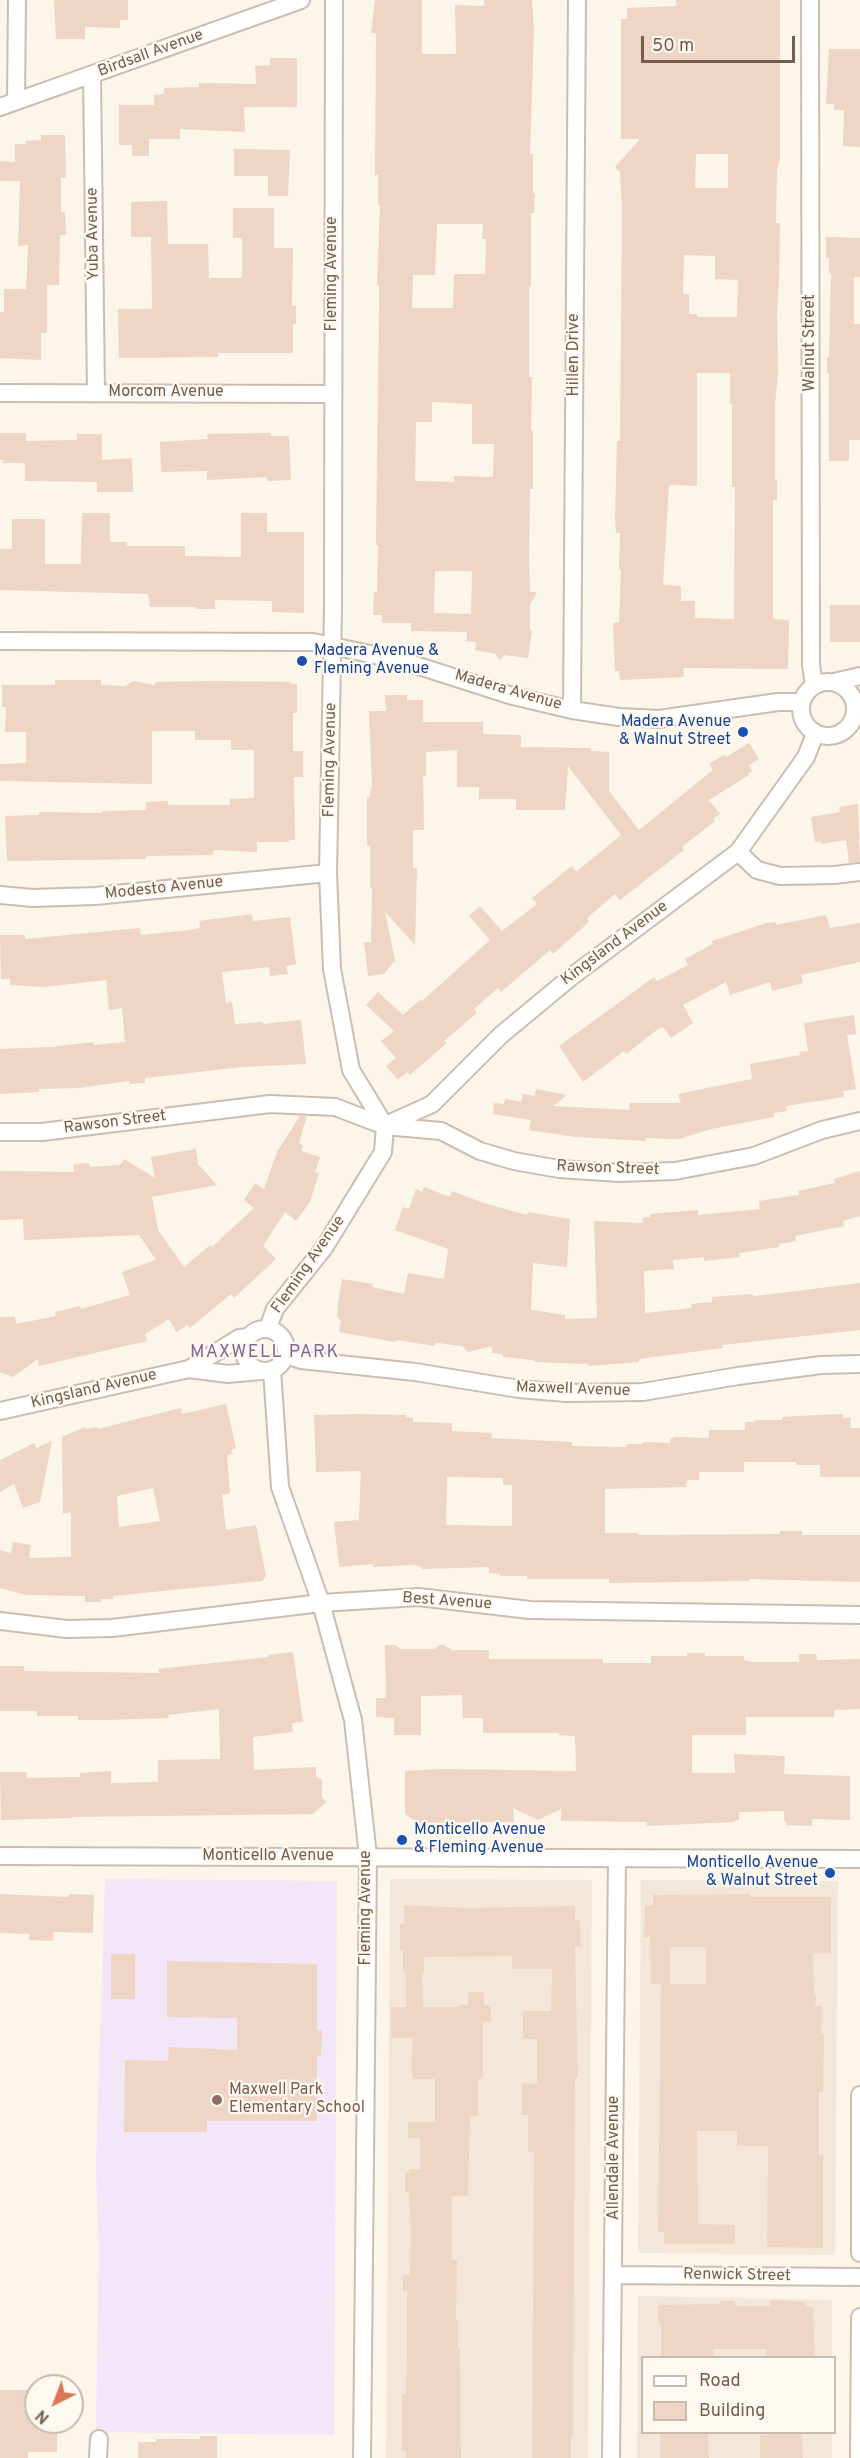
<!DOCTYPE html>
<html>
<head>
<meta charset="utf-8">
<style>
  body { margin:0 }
  #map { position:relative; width:860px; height:2458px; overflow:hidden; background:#fbf5ea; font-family:Overpass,sans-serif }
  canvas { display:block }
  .legend { position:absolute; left:641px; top:2356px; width:195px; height:78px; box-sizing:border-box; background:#fef9f0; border:2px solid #c7bbaf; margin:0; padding:8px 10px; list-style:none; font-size:18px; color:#755d4e }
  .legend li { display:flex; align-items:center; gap:12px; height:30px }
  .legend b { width:30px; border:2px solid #c7bbaf }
  .north { position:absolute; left:24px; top:2374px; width:60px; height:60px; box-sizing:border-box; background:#fef9f0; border:2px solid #c7bbaf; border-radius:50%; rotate:222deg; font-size:16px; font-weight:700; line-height:24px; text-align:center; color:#755d4e }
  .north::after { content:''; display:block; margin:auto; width:21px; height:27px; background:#dd7657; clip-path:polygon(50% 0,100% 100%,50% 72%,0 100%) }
  .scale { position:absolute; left:641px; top:36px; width:154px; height:27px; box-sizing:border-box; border:3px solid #755d4e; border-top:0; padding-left:8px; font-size:18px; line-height:21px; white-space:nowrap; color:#755d4e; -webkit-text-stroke:4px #fef9f0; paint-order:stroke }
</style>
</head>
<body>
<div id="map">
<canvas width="860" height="2458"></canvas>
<ul class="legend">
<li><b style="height:8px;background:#fff"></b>Road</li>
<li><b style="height:16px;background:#efd5c3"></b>Building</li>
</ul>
<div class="north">N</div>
<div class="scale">50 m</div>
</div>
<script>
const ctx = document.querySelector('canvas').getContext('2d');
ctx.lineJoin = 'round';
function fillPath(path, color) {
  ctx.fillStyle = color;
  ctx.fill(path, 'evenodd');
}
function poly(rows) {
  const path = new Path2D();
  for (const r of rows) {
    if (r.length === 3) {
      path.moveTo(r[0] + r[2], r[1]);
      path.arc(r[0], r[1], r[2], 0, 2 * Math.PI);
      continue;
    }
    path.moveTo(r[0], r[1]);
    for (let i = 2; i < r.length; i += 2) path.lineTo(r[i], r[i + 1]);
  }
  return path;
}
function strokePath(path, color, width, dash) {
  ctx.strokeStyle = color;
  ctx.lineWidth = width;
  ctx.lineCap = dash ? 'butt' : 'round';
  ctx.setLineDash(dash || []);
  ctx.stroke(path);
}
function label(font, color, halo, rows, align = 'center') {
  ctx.font = font + ' Overpass,sans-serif';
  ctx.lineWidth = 4.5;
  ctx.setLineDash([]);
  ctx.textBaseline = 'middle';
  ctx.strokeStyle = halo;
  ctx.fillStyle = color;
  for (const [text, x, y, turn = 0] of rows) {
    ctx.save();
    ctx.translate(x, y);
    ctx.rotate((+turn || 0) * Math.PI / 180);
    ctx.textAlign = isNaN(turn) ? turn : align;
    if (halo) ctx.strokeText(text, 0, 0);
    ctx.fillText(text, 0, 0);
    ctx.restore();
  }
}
fillPath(poly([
  [390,1879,592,1880,588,2458,386,2458],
  [641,1880,838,1881,835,2255,641,2253,638,2250],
  [638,2296,832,2300,832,2357,642,2358,642,2432,832,2433,832,2458,637,2458]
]), '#f3e7d9');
fillPath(poly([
  [105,1879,337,1881,334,2435,96,2432,99,2248,96,2167]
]), '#f2e6f8');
fillPath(poly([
  [54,0,128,0,128,20,120,20,120,28,85,27,85,39,56,39],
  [375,0,422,0,422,54,456,54,455,5,484,6,484,0,532,0,534,28,530,154,533,154,533,193,535,193,534,213,531,213,531,287,529,287,529,377,532,377,531,431,533,431,533,489,530,489,529,557,530,592,537,592,530,605,530,630,532,630,528,658,505,655,499,660,496,654,475,650,476,642,466,641,467,632,411,631,411,623,382,623,382,615,373,615,374,592,377,592,378,545,376,545,379,303,379,285,377,285,380,205,378,205,378,175,375,175,376,33,371,33],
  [437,224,483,224,482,239,486,239,485,274,454,274,453,308,412,308,413,275,435,275],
  [432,402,472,404,472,444,494,444,493,477,454,476,454,482,415,481,416,422,432,422],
  [435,571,472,571,471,614,434,613],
  [676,0,780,0,780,159,777,170,776,223,780,223,779,280,777,312,778,373,775,404,775,479,777,479,777,500,773,500,773,619,789,620,788,669,683,668,684,677,620,680,619,671,615,671,613,623,619,622,621,570,619,569,620,533,616,533,615,519,617,441,620,441,622,210,620,172,615,167,640,139,621,139,621,19,627,19,627,8,676,6],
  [696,154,728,154,728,188,695,188],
  [684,255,715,256,715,279,738,280,737,317,697,317,697,314,689,314,689,294,683,294],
  [697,373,730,373,730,404,732,404,732,487,735,487,734,619,695,618,695,601,681,601,681,586,663,585,669,485,697,486],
  [829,49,860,49,860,147,843,146,844,110,834,110,834,104,826,104],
  [270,58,297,58,297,107,244,107,245,132,180,129,180,139,149,139,149,156,132,156,132,145,119,145,119,105,154,105,154,95,164,94,164,88,199,87,199,83,256,84,255,66,270,65],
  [41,135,65,135,66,178,61,178,61,212,65,212,66,235,60,235,59,285,47,285,47,333,41,333,41,360,0,358,0,312,4,312,4,289,26,289,28,245,18,246,20,181,0,181,0,161,15,162,15,144,26,144,26,141,41,140],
  [234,149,290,150,288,196,268,196,268,176,234,176],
  [167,201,168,244,208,244,209,278,242,278,242,238,233,238,233,208,274,208,274,248,293,248,292,306,296,306,296,324,293,324,293,353,218,353,218,357,119,358,118,309,152,309,151,237,131,237,131,202],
  [826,237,860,238,860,277,854,277,854,324,860,324,860,440,849,440,849,461,829,461,829,373,827,373,827,357,829,357,831,273,829,273,829,258,826,258],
  [0,433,26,433,26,441,77,440,77,434,102,434,102,460,132,458,133,492,97,492,97,482,25,481,25,463,3,463,3,460,0,460],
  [271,433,271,436,289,436,291,480,267,481,267,477,207,480,207,471,161,472,160,442,208,439,207,434],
  [82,513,110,513,110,542,127,542,127,546,185,546,185,556,241,557,241,513,267,513,267,532,304,532,304,613,272,612,272,601,215,600,215,609,196,609,196,607,150,607,148,594,0,590,0,549,12,549,12,519,45,519,45,564,81,564],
  [830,605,860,605,860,642,830,642],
  [55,680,101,680,101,685,125,686,134,681,155,685,155,682,215,681,291,682,291,684,297,684,297,713,293,713,293,751,303,751,303,777,294,777,295,840,289,840,289,842,257,842,257,852,214,850,212,855,146,856,146,859,7,861,5,816,39,815,39,812,102,813,102,811,146,810,146,802,168,801,168,805,230,805,230,799,254,798,254,750,231,750,231,740,195,740,195,731,152,731,152,784,0,781,0,764,26,763,26,732,5,732,6,707,2,707,2,685,55,685],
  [385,695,407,695,407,700,423,700,423,722,483,722,483,734,521,735,521,747,591,748,591,751,609,752,609,791,639,830,713,770,709,764,724,755,726,757,749,743,759,759,749,765,752,771,748,774,749,775,709,800,720,814,713,819,715,821,682,847,684,850,620,900,615,894,587,918,589,922,553,954,550,950,501,992,498,988,474,1009,477,1013,444,1041,447,1043,410,1075,407,1072,398,1080,386,1066,396,1058,381,1041,394,1031,366,1005,378,992,403,1015,420,1000,422,1001,490,940,469,916,480,906,502,931,537,904,532,898,572,866,576,872,621,835,568,766,565,810,516,810,516,799,479,799,479,787,457,787,457,750,426,752,426,776,423,776,424,830,413,830,413,868,417,868,415,945,385,912,395,960,384,974,368,976,364,942,371,942,372,888,370,888,370,846,367,846,367,797,370,797,371,787,372,787,369,711,386,711],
  [858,804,860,862,849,863,846,840,821,844,821,841,815,842,811,817,840,812,839,807],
  [252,914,253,921,290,917,296,964,286,966,288,974,270,976,269,967,222,972,226,1003,232,1002,235,1024,263,1022,263,1024,301,1020,306,1064,242,1067,145,1078,145,1083,130,1084,129,1081,79,1088,39,1089,39,1092,0,1094,0,1049,51,1047,94,1042,94,1045,125,1042,122,1008,109,1010,106,980,43,987,10,985,10,979,1,979,0,935,25,935,25,939,140,928,141,935,189,930,200,928,199,921],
  [826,915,830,928,860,923,860,962,801,975,803,983,772,991,770,982,730,995,726,982,683,1005,693,1023,671,1038,663,1027,658,1029,626,1054,624,1051,583,1082,559,1046,654,977,657,981,688,965,685,959,713,944,712,941,766,923,776,922,776,925],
  [854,1015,856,1034,847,1035,856,1089,843,1091,844,1097,786,1106,787,1111,774,1113,774,1117,711,1129,679,1139,646,1138,646,1141,575,1137,529,1130,531,1120,493,1114,494,1103,504,1104,505,1099,521,1102,523,1094,535,1096,536,1089,567,1095,553,1106,629,1110,630,1103,681,1103,678,1094,752,1079,750,1064,800,1055,799,1052,808,1051,804,1023],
  [300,1116,307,1116,299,1143,303,1145,301,1151,320,1157,315,1172,319,1173,310,1202,296,1221,285,1212,263,1246,276,1259,234,1298,231,1294,190,1328,188,1325,176,1332,169,1319,145,1334,147,1341,39,1366,38,1359,13,1377,0,1372,0,1317,15,1317,16,1324,56,1316,55,1312,80,1306,81,1309,130,1295,122,1272,156,1260,139,1235,24,1240,23,1219,0,1220,0,1171,74,1172,74,1164,89,1163,90,1167,120,1165,124,1159,155,1178,151,1157,196,1149,198,1164,217,1185,152,1197,158,1230,184,1267,210,1245,212,1247,254,1208,244,1200,255,1183,264,1189,277,1152],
  [860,1171,860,1216,843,1221,844,1226,795,1236,796,1241,779,1244,779,1247,739,1253,740,1257,704,1261,704,1257,673,1260,674,1269,644,1271,645,1313,692,1308,691,1304,712,1302,712,1297,749,1294,756,1296,860,1283,860,1330,722,1345,723,1348,639,1359,639,1362,588,1366,588,1364,536,1362,532,1360,503,1357,502,1354,492,1353,492,1346,468,1352,462,1346,438,1343,435,1343,435,1346,396,1340,395,1342,339,1332,341,1321,337,1316,338,1303,342,1279,373,1284,372,1287,404,1294,408,1273,444,1279,448,1249,395,1230,403,1207,409,1209,416,1189,422,1192,424,1187,450,1197,452,1191,483,1203,527,1215,528,1212,570,1219,567,1267,533,1263,531,1310,565,1315,565,1319,597,1318,594,1221,643,1223,642,1218,650,1217,650,1214,698,1210,698,1215,760,1209,759,1201,799,1195,798,1191,835,1183,834,1179],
  [226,1404,236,1448,231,1450,232,1454,227,1455,230,1493,222,1495,226,1530,256,1525,266,1576,262,1581,113,1596,113,1599,101,1599,101,1602,85,1602,85,1596,26,1595,0,1588,0,1550,11,1553,13,1542,31,1545,29,1558,71,1557,71,1512,63,1514,62,1437,85,1427,86,1429,97,1427,98,1429,181,1408,182,1414],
  [153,1488,160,1521,119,1527,117,1496],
  [359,1414,406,1415,406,1417,413,1418,413,1422,452,1423,452,1431,492,1433,491,1438,572,1442,572,1446,627,1447,627,1444,642,1444,643,1442,670,1443,670,1439,675,1437,709,1438,709,1430,745,1430,745,1422,755,1422,755,1420,782,1420,782,1417,797,1416,843,1414,843,1418,851,1418,850,1428,860,1428,860,1477,820,1477,820,1465,796,1465,796,1462,744,1462,744,1472,699,1472,699,1480,687,1480,686,1487,605,1489,605,1533,638,1533,638,1535,780,1534,780,1531,802,1531,802,1535,860,1535,860,1582,749,1579,749,1581,609,1583,609,1579,527,1579,527,1576,500,1576,500,1574,489,1573,489,1567,422,1569,422,1567,412,1565,373,1567,373,1564,339,1567,334,1522,359,1520,361,1471,316,1472,314,1415],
  [447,1477,503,1478,503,1485,512,1485,512,1526,446,1525],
  [52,1441,40,1502,23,1508,14,1484,0,1492,0,1460,34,1443,36,1448],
  [442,1644,452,1650,489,1650,489,1659,603,1659,603,1663,651,1663,651,1656,687,1656,687,1653,705,1653,705,1656,744,1656,744,1660,751,1662,799,1662,799,1654,816,1654,817,1660,860,1659,860,1709,834,1710,834,1717,746,1717,746,1735,692,1735,692,1773,735,1773,734,1754,785,1756,784,1774,850,1776,850,1820,812,1819,812,1826,786,1825,786,1821,784,1821,784,1811,739,1812,739,1820,735,1820,735,1822,647,1826,647,1822,561,1821,561,1809,538,1820,513,1808,514,1822,418,1823,405,1814,405,1771,440,1769,576,1771,575,1736,559,1735,559,1733,483,1733,483,1718,463,1718,462,1695,421,1696,421,1735,394,1735,394,1718,376,1717,376,1698,386,1698,385,1645,395,1645,401,1649,434,1649],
  [293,1652,303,1722,292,1723,293,1732,253,1737,254,1770,316,1767,316,1776,322,1780,322,1797,326,1802,313,1814,72,1817,73,1818,1,1820,0,1772,26,1772,27,1778,80,1777,80,1773,111,1771,111,1783,158,1782,158,1760,220,1759,219,1709,168,1715,169,1718,104,1720,78,1720,78,1716,37,1716,37,1711,0,1711,0,1666,24,1666,24,1671,159,1673,158,1669,269,1657,268,1655],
  [0,1894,69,1897,69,1894,94,1895,93,1933,54,1932,53,1941,29,1940,30,1934,0,1933],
  [750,1894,750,1897,831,1897,831,1954,813,1953,814,1995,816,1996,815,2006,822,2006,821,2035,824,2035,823,2092,819,2092,819,2155,823,2155,823,2248,767,2247,768,2146,737,2146,737,2131,697,2131,698,2224,735,2225,735,2244,664,2244,664,2232,658,2232,661,1984,706,1984,706,1947,672,1947,670,1949,670,1984,651,1984,650,1937,644,1937,645,1905,653,1906,653,1895],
  [404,1905,466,1908,575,1906,575,1920,580,1920,581,1947,575,1947,578,2078,575,2078,573,2437,571,2437,571,2458,532,2458,534,2152,528,2152,528,2115,522,2115,522,2083,537,2084,537,2039,523,2039,523,2011,551,2011,552,1969,512,1969,512,1956,424,1957,424,1972,422,1972,423,2007,459,2007,459,2005,468,2005,468,1992,484,1992,484,2005,491,2005,491,2022,483,2022,483,2079,478,2079,478,2116,470,2116,468,2196,452,2196,452,2260,457,2260,456,2319,458,2319,458,2349,460,2349,461,2458,406,2458,406,2451,402,2451,402,2394,406,2394,407,2356,407,2291,403,2291,403,2275,410,2275,411,2229,409,2192,405,2192,405,2172,409,2172,409,2169,420,2169,420,2138,408,2138,408,2122,435,2122,435,2079,413,2079,411,2063,413,2038,391,2038,391,2007,406,2007,406,1972,403,1972,403,1950,400,1950,400,1924,404,1924],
  [111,1954,135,1954,135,1999,111,1999],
  [167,1961,317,1964,317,2030,322,2030,321,2056,317,2055,317,2121,207,2121,207,2132,124,2132,125,2060,168,2061,169,2047,237,2050,237,2018,167,2017],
  [771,2300,805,2302,805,2307,813,2307,815,2358,766,2358,766,2349,713,2349,713,2358,661,2358,661,2324,658,2323,658,2305,720,2304,720,2301,735,2301,735,2306,770,2306],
  [0,2390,36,2390,36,2422,52,2422,51,2428,57,2428,57,2452,28,2452,28,2458,0,2458],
  [660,2433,708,2433,709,2458,660,2458],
  [767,2433,802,2433,803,2458,760,2458,760,2435,767,2435],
  [200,2436,217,2436,217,2458,138,2458,138,2442,156,2442,156,2439,200,2439]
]), '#efd5c3');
const street = poly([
  [810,0,811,665,814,685],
  [92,75,96,393],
  [16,101,17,0],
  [0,107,301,0],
  [0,393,333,394],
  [0,641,313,642,403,661,509,695,572,710,619,717,659,719,778,702,802,702],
  [828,709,27],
  [834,682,860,676],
  [572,710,577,0],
  [738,852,757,870,780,876,834,875,860,872],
  [0,895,33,898,95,896,328,873],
  [386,1125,432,1104,501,1035,571,977,738,852,806,757,815,734],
  [0,1132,42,1132,270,1104,335,1107,385,1126,441,1131,480,1151,514,1161,559,1169,619,1173,675,1171,754,1156,822,1130,860,1121],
  [268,1328,275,1309,324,1248,383,1152,385,1126,351,1070,332,969,328,873,333,608,334,0],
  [265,1350,21],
  [286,1355,301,1360,415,1372,519,1389,566,1393,643,1392,738,1376,821,1365,860,1364],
  [189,1369,239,1338,248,1337],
  [272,1370,280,1487,321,1603,353,1720,368,1856,362,2458],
  [0,1411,189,1369,228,1374,261,1371],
  [0,1621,67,1629,112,1628,321,1603,418,1597,530,1610,860,1615],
  [0,1856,860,1859],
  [860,2095,860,2253],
  [614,2275,860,2277],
  [98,2458,99,2439],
  [611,2458,617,1858],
  [859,2458,860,2317]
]);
strokePath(street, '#cdbdb0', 20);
strokePath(street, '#fff', 16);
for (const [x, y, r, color] of [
  [302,661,6,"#1a4fb4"],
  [743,732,6,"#1a4fb4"],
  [402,1840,6,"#1a4fb4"],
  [830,1873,6,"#1a4fb4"],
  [217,2100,6,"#8d6e63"]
]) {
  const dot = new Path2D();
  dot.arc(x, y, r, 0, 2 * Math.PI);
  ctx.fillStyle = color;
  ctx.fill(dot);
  strokePath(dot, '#fef9f0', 2);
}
label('16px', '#755d4e', '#fef9f0', [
  ["Birdsall Avenue",151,54,-20],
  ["Yuba Avenue",94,234,-91],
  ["Fleming Avenue",333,274,-90],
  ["Walnut Street",811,343,-90],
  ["Hillen Drive",575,355,-90],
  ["Morcom Avenue",166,393],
  ["Madera Avenue",508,691,16],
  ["Fleming Avenue",331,760,-89],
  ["Modesto Avenue",164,889,-6],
  ["Kingsland Avenue",615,944,-37],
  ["Rawson Street",115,1123,-7],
  ["Rawson Street",608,1169,2],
  ["Fleming Avenue",309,1265,-55],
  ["Kingsland Avenue",94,1390,-13],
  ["Maxwell Avenue",573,1390,2],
  ["Best Avenue",447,1602,4],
  ["Monticello Avenue",268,1857],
  ["Fleming Avenue",367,1908,-90],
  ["Allendale Avenue",615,2158,-90],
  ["Renwick Street",737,2276,1]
]);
label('16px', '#164399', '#fef9f0', [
  ["Madera Avenue &",314,652],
  ["Fleming Avenue",314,670],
  ["Madera Avenue",731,723,"right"],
  ["& Walnut Street",731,741,"right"],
  ["Monticello Avenue",414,1831],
  ["& Fleming Avenue",414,1849],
  ["Monticello Avenue",818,1864,"right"],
  ["& Walnut Street",818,1882,"right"]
], 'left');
label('16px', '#785e54', '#fef9f0', [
  ["Maxwell Park",229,2091],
  ["Elementary School",229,2109]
], 'left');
ctx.letterSpacing = '1.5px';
label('18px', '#836691', '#fef9f0', [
  ["MAXWELL PARK",265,1353]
]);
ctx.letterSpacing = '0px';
</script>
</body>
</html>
